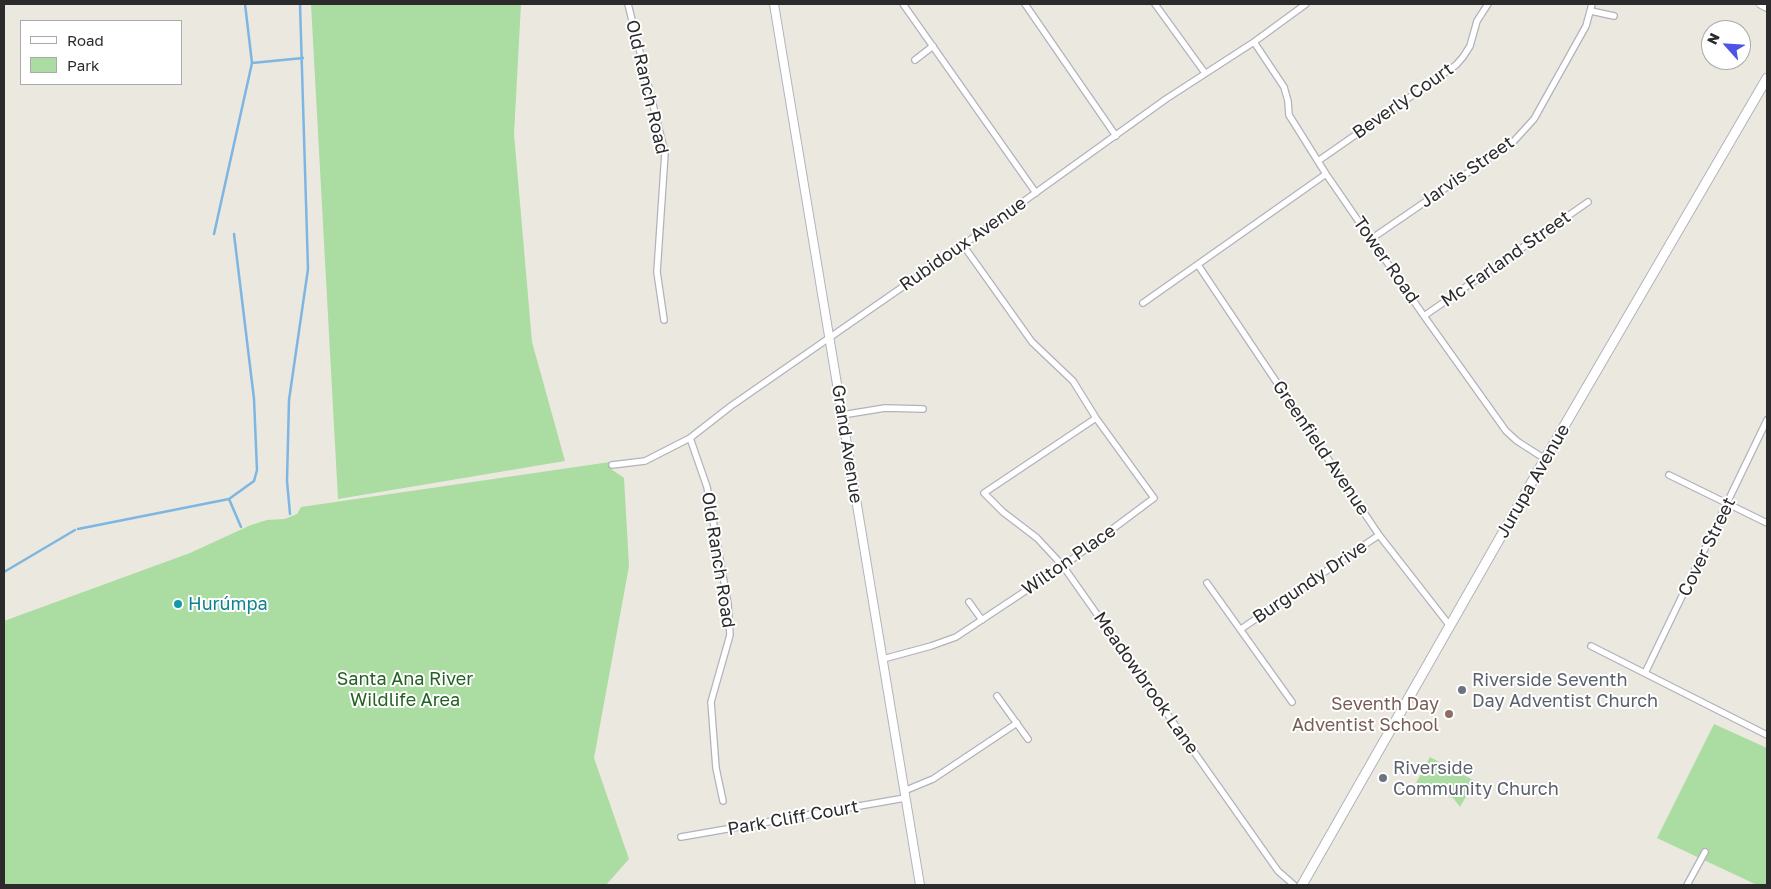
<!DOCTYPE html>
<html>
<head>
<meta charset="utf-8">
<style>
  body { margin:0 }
  #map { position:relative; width:1771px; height:889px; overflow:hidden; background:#ebe8df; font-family:"Golos Text",sans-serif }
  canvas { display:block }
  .frame { position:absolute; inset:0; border:5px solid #2b2b2b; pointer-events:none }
  .legend { position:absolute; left:20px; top:20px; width:162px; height:65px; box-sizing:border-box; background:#fff; border:1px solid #aaa; margin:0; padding:6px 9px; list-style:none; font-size:15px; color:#2b2b2b }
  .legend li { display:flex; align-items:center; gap:10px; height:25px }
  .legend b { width:25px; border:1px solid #aaa }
  .north { position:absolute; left:1701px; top:20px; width:50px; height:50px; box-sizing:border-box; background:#fff; border:1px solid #aaa; border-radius:50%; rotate:296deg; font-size:14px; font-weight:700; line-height:20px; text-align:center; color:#2b2b2b }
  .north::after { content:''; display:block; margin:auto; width:18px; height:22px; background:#5053e7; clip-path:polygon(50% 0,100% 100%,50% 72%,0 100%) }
</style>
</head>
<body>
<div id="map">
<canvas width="1771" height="889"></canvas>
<div class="frame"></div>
<ul class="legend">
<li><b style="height:6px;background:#fff"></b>Road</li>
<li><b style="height:14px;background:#abdca1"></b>Park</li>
</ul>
<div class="north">N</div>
</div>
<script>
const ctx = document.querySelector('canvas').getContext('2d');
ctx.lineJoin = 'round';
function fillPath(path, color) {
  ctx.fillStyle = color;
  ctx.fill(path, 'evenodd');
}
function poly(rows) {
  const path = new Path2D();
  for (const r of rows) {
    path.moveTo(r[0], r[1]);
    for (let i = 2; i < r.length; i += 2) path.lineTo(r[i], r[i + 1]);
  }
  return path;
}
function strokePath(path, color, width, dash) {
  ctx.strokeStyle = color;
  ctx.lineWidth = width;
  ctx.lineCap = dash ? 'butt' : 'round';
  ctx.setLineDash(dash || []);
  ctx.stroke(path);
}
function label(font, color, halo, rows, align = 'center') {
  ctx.font = font + ' "Golos Text",sans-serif';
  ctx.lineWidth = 4;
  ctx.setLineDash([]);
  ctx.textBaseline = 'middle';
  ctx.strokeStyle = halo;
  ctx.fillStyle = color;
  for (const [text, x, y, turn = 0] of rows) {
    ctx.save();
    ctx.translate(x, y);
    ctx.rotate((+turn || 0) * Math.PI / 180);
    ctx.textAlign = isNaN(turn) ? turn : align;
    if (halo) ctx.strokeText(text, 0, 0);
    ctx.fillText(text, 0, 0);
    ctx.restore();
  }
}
fillPath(poly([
  [311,4,521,4,514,134,532,342,565,461,338,499],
  [610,462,611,469,624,478,629,566,594,758,629,859,606,885,4,885,4,621,190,553,251,525,267,520,285,519,297,514,301,507],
  [1714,724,1767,748,1767,885,1757,885,1657,838],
  [1430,757,1475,781,1460,807,1453,798,1416,783]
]), '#abdca1');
strokePath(poly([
  [245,4,252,63,303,58],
  [214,234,252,63],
  [234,234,254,399,257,470,254,481,229,499,241,527],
  [290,514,287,481,289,400,308,269,300,4],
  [78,529,229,499],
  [4,572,75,530]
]), '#7db6e2', 2.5);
const minor = poly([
  [628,4,665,153,657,272,664,320],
  [903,4,1036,193],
  [1025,4,1116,136],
  [1155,4,1205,73],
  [1591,11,1614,16],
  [1254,42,1284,87,1288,101,1289,115,1326,174,1424,316,1506,431,1517,441,1545,459],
  [915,60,933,46],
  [1318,161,1456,65,1463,57,1470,46,1477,21,1488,4],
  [1371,239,1514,141,1534,119,1586,26,1592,4],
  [1198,265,1379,535,1450,626],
  [1143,303,1326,174],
  [1424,316,1588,202],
  [842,415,885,408,923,409],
  [1096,418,984,493,1003,512,1037,538,1063,566,1278,871,1294,885],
  [690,438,707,487,728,604,730,635,711,702,716,768,723,801],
  [612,465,645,461,690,438,731,406,963,245,1166,99,1254,42,1306,4],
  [1669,475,1767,523],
  [1207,583,1292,702],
  [969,602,982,620],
  [1241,629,1379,535],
  [1591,646,1767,735],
  [883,659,931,646,956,637,1063,566,1154,498,1096,418,1073,381,1032,342,963,245],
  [1645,673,1767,420],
  [997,696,1028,739],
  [904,791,933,779,1017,723],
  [681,837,905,798],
  [1687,885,1705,852]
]);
const tertiary = poly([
  [774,4,920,885],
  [1761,4,1767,7]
]);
const secondary = poly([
  [1302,885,1545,459,1767,78]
]);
strokePath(minor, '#b2b2bd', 8);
strokePath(tertiary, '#b2b2bd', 10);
strokePath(secondary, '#b2b2bd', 11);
strokePath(minor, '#fff', 5.5);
strokePath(tertiary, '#fff', 8);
strokePath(secondary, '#fff', 9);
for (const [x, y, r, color] of [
  [178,604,5,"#0f9aa8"],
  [1462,690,5,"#6b7280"],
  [1449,714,5,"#8d6e63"],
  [1383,778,5,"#6b7280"]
]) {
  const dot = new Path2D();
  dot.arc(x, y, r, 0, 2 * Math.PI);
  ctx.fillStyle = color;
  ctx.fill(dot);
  strokePath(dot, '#fff', 2);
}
label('18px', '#2b2b2b', '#fff', [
  ["Old Ranch Road",647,87,77],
  ["Beverly Court",1403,101,-35],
  ["Jarvis Street",1467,172,-35],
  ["Rubidoux Avenue",963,244,-35],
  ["Mc Farland Street",1506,259,-35],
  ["Tower Road",1386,260,55],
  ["Grand Avenue",847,444,81],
  ["Greenfield Avenue",1321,448,56],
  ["Jurupa Avenue",1533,481,-60],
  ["Cover Street",1707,547,-64],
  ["Old Ranch Road",718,560,81],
  ["Wilton Place",1069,560,-35],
  ["Burgundy Drive",1310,582,-34],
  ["Meadowbrook Lane",1146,683,55],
  ["Park Cliff Court",793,818,-10]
]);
label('18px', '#0d838f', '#fff', [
  ["Hurúmpa",188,604]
], 'left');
label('18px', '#246122', '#fff', [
  ["Santa Ana River",405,679],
  ["Wildlife Area",405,700]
]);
label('18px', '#5b616d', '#fff', [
  ["Riverside Seventh",1472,680],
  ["Day Adventist Church",1472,701],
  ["Riverside",1393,768],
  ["Community Church",1393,789]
], 'left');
label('18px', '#785e54', '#fff', [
  ["Seventh Day",1439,704],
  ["Adventist School",1439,725]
], 'right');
</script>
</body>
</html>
